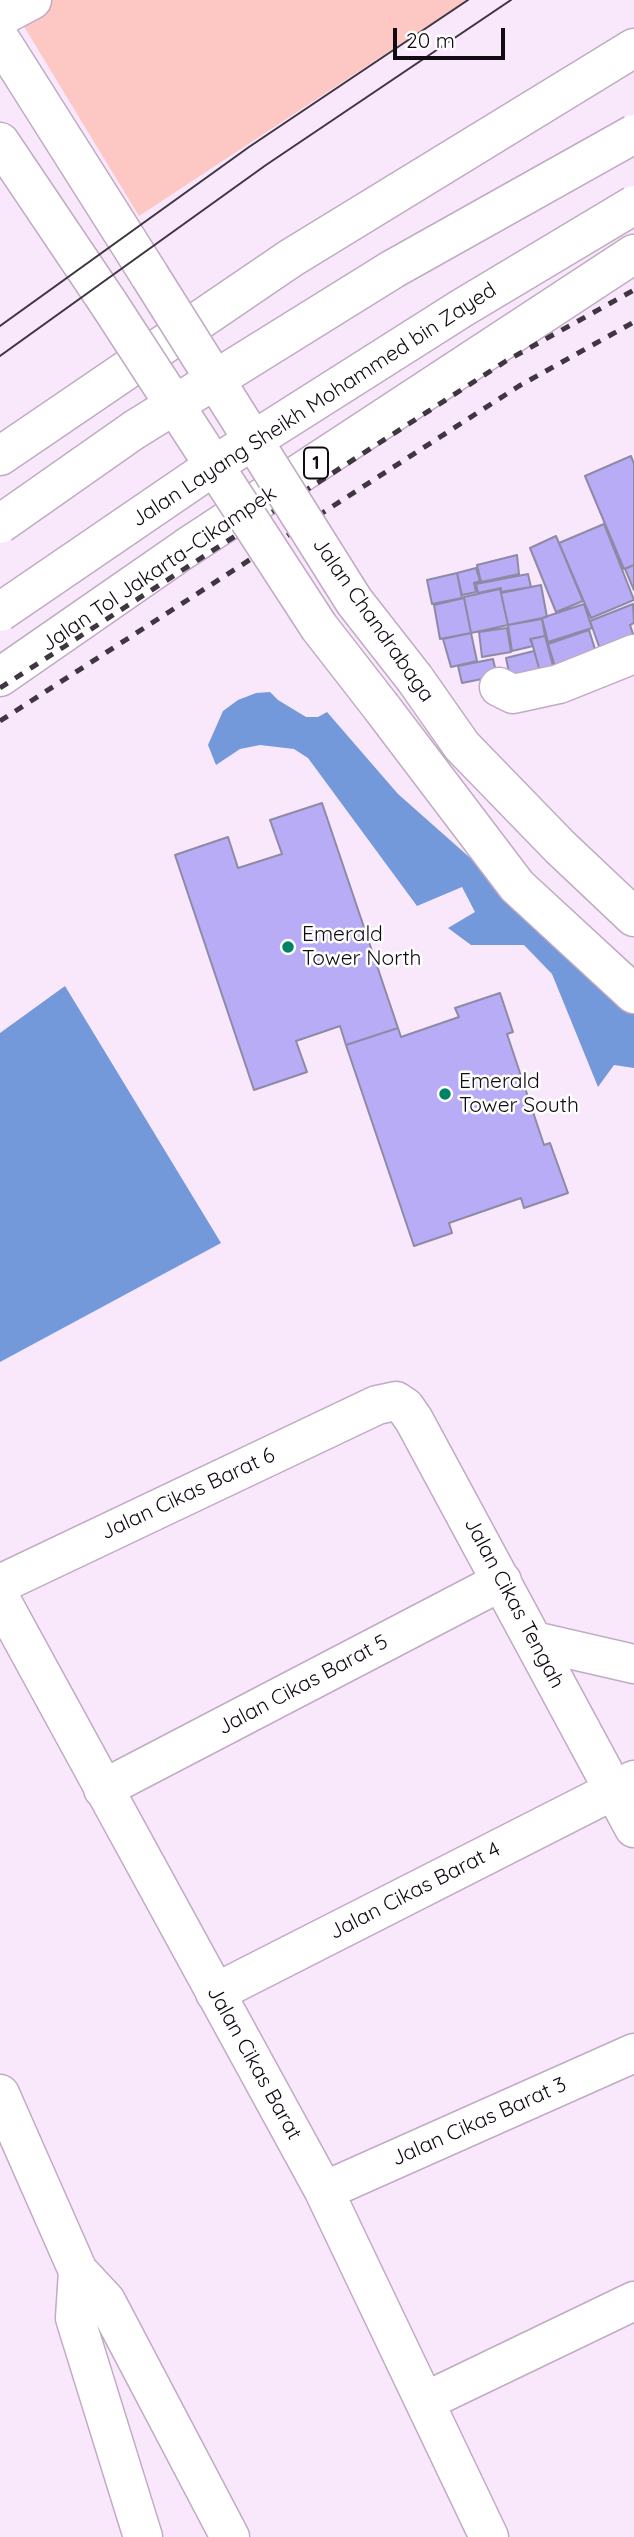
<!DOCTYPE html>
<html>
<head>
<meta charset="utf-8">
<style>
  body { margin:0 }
  #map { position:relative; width:634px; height:2537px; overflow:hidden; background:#f9e7fc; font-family:Quicksand,sans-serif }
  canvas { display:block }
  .scale { position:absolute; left:393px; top:28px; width:112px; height:32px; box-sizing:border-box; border:4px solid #110a12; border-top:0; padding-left:9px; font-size:21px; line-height:24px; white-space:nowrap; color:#110a12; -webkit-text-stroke:5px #fff; paint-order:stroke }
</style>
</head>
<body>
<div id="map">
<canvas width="634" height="2537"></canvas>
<div class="scale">20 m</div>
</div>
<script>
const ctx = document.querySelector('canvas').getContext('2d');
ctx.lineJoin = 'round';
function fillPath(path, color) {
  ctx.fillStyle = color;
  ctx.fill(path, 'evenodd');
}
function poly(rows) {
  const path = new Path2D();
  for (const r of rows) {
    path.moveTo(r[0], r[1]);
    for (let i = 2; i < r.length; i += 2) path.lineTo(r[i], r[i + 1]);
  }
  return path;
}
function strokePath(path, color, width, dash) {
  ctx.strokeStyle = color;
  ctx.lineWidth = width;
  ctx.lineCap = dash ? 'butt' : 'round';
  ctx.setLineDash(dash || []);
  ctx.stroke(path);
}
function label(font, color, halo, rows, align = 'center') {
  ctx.font = font + ' Quicksand,sans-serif';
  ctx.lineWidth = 5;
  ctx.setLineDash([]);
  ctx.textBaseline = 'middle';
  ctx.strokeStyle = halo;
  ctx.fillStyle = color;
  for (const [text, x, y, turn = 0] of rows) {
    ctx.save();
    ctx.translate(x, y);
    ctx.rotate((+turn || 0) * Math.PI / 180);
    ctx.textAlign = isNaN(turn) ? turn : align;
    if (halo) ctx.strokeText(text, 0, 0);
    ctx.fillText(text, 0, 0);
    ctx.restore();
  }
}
fillPath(poly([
  [33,0,467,0,139,216,14,10]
]), '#fdc7c3');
fillPath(poly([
  [270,692,278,700,306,717,318,717,327,712,398,794,634,1003,634,1068,614,1065,598,1087,552,974,524,945,471,945,448,928,475,912,462,887,417,906,308,758,294,749,260,745,240,749,216,765,208,745,223,711,238,700,256,693],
  [65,986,221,1243,0,1362,0,1033]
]), '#7399da');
const building = poly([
  [631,456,634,464,634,565,624,569,585,476,631,456],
  [604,524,634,600,591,618,559,543,604,524],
  [556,536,583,601,556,612,530,548,556,536],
  [517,555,519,574,481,582,477,565,517,555],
  [634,565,634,590,625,569,634,565],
  [476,568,480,581,474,583,476,592,462,595,457,573,476,568],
  [457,573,462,598,432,604,427,580,457,573],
  [528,574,531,587,501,592,501,588,478,593,476,584,528,574],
  [541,585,547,617,508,625,501,593,541,585],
  [500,589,508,625,471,633,464,597,500,589],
  [464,598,471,633,440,639,434,605,464,598],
  [584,604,592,628,548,642,542,618,584,604],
  [633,604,634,623,630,625,634,637,605,663,590,621,633,604],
  [542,619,545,636,530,639,533,646,512,651,508,625,542,619],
  [507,628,511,652,482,657,479,632,507,628],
  [589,630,599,662,558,676,548,644,589,630],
  [471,633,477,661,451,667,443,639,471,633],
  [545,636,556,677,542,679,531,639,545,636],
  [534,651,544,684,513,691,506,658,534,651],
  [493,659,497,676,462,683,458,666,493,659],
  [322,803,398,1028,346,1045,340,1026,296,1041,307,1072,254,1090,175,855,228,837,238,868,282,854,270,820,322,803],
  [500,993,513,1032,507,1034,544,1145,550,1143,568,1193,524,1208,521,1198,449,1223,452,1233,414,1246,346,1045,398,1028,401,1037,459,1017,455,1008,500,993]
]);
fillPath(building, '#b8acf7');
strokePath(building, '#8e8aa6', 2);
const minor = poly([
  [0,39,150,276],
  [0,142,109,304],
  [415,679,462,746,560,847,634,917],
  [499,687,513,694,559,684,634,654],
  [382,708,517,886,634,994],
  [0,1584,377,1405,396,1401,405,1407,414,1420,634,1828],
  [0,1598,324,2191,489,2537],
  [534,1641,634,1664],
  [103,1789,502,1581],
  [215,1993,634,1780],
  [0,2094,78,2271,106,2301,230,2537],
  [324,2191,634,2053],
  [78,2271,75,2318,143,2537],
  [426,2401,634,2301]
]);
const major = poly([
  [0,17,32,0]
]);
const highway = poly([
  [0,456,291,258,634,48],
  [0,677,186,548,634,254]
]);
strokePath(minor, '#c1abc4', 41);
strokePath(major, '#c1abc4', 41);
strokePath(highway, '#c1abc4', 41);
strokePath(minor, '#fff', 38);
strokePath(major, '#fff', 38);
strokePath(highway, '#fff', 38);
strokePath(poly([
  [0,326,249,147,468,0],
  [0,356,266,165,511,0]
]), '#3f3641', 2);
strokePath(poly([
  [0,688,506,361,634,290],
  [0,721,519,386,634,322]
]), '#3f3641', 5, [9, 9]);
const minorBridge = poly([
  [150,276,354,601,415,679],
  [109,304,319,627,382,708]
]);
const highwayBridge = poly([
  [0,524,134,430,393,269,634,134],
  [0,612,227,457,462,308,634,205]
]);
strokePath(minorBridge, '#c1abc4', 41, []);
strokePath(highwayBridge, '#c1abc4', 41, []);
strokePath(minorBridge, '#fff', 38);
strokePath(highwayBridge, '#fff', 38);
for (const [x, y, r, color] of [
  [288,947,7,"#008365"],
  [445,1094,7,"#008365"]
]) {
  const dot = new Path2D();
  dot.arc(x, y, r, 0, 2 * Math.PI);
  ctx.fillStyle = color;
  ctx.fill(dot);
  strokePath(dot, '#fff', 2.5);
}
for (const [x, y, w] of [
  [316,463,24]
]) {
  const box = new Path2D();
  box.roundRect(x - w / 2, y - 15.5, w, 31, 5);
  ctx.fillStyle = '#fff';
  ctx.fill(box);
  strokePath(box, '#110a12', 2);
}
label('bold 19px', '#110a12', null, [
  ["1",316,463]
]);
label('21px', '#110a12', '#fff', [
  ["Jalan Layang Sheikh Mohammed bin Zayed",314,405,-33],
  ["Jalan Tol Jakarta–Cikampek",159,569,-34],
  ["Jalan Chandrabaga",373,620,55],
  ["Jalan Cikas Barat 6",188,1494,-25],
  ["Jalan Cikas Tengah",514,1603,62],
  ["Jalan Cikas Barat 5",303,1685,-28],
  ["Jalan Cikas Barat 4",415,1891,-27],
  ["Jalan Cikas Barat",254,2063,61],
  ["Jalan Cikas Barat 3",479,2122,-24]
]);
label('21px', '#110a12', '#fff', [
  ["Emerald",302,935],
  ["Tower North",302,959],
  ["Emerald",459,1082],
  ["Tower South",459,1106]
], 'left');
</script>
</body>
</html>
